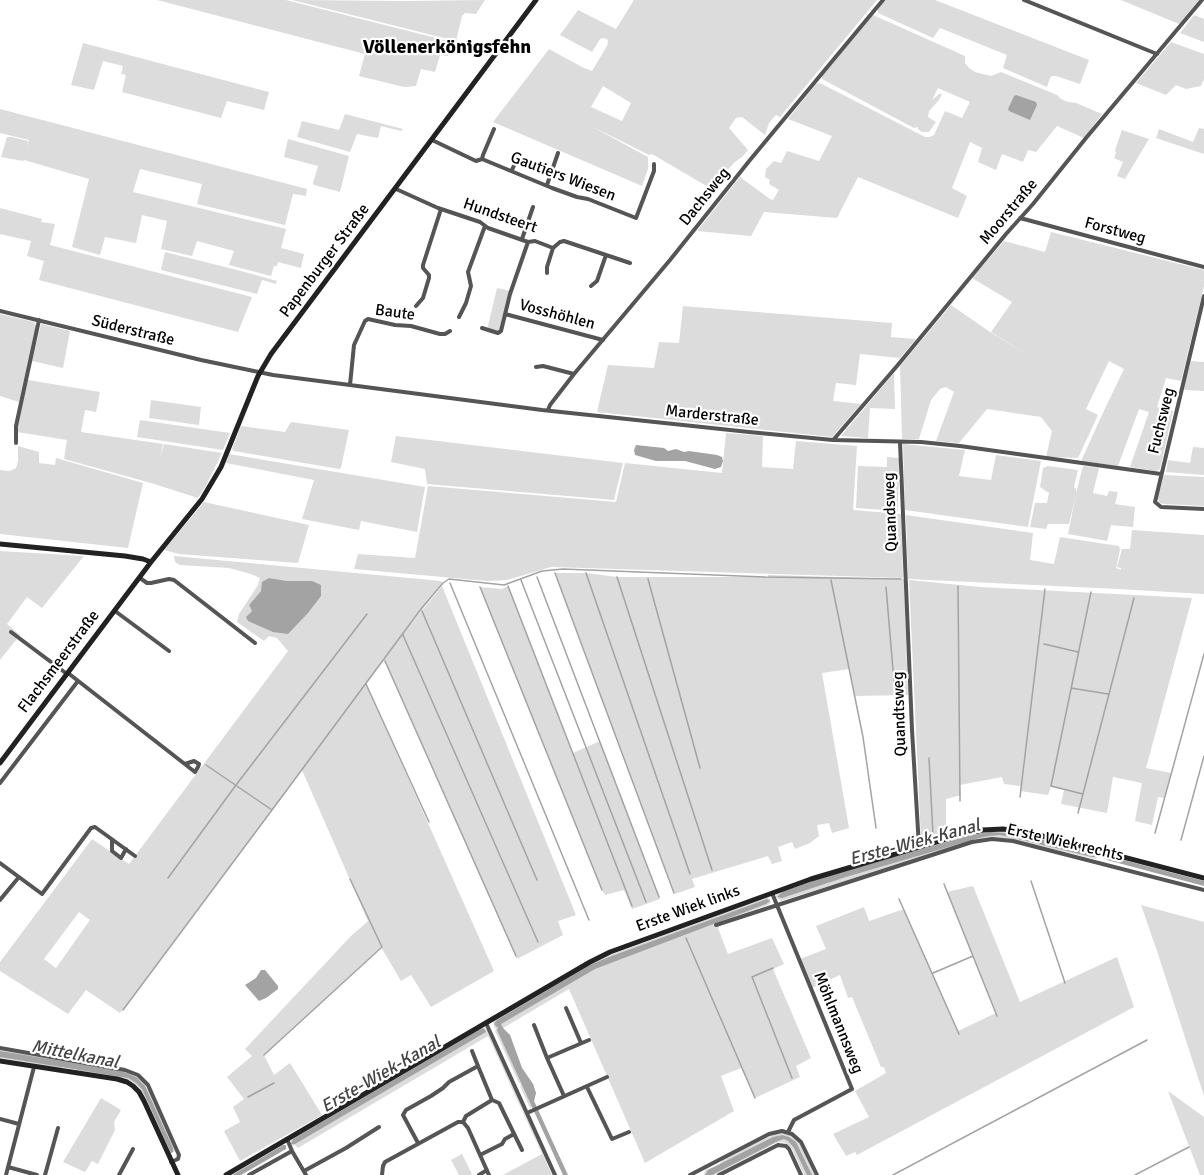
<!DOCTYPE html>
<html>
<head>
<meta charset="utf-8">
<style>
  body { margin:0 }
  canvas { display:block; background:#fff }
</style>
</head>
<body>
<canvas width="1204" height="1175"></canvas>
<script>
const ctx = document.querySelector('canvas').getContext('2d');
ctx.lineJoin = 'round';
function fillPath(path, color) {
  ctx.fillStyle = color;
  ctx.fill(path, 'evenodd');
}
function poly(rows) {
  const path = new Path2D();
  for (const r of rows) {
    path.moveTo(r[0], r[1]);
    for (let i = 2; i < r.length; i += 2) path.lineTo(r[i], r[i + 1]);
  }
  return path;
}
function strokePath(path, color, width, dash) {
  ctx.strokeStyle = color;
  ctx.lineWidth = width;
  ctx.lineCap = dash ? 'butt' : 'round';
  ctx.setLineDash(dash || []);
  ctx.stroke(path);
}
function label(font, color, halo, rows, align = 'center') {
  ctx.font = font + ' Signika,sans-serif';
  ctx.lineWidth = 4.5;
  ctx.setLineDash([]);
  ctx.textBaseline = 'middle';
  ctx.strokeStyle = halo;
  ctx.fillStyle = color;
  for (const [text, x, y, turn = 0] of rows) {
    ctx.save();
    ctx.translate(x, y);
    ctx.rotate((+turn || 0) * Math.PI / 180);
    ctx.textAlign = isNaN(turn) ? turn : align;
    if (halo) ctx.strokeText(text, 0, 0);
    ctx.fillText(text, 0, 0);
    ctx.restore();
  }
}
fillPath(poly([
  [157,0,286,0,452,42,448,56,440,55,435,72,421,69,416,86,404,87,359,76,365,54],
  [292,0,405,1,485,0,476,14,465,13,462,16,456,41],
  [634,0,877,0,780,117,776,115,769,123,765,135,742,117,736,118,729,128,748,150,742,157,735,162,710,188,652,154,649,155,589,125,648,157,648,169,642,186,493,122,549,49,582,67,592,71,607,46,608,40,604,38,600,39,592,52,560,35,578,10,616,29],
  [603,86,631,103,622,121,591,107],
  [885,0,935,0,1089,60,1080,84,1056,76,1052,76,1050,78,1047,87,1003,68,1007,55,940,28,933,38,878,13,878,9],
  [1121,0,1199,0,1179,24],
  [873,15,965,56,965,63,969,68,975,72,991,76,1001,72,1057,95,1061,99,1068,102,1076,103,1102,114,1084,138,1057,126,1036,152,1028,150,1023,162,1002,154,996,170,978,162,982,148,970,142,952,188,967,196,958,218,858,177,837,218,764,212,751,236,697,231,740,177,770,199,773,200,779,190,769,184,770,180,765,177,766,169,774,161,781,163,787,151,819,161,832,136,788,119,816,84,820,83,925,137,930,137,934,135,945,111,962,118,970,102,938,88,932,100,939,94,942,94,939,100,929,111,928,117,936,122,929,132,922,132,918,129,918,127,914,128,822,79,822,76],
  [1194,15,1204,19,1204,42,1180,33],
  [1171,42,1204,54,1204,79,1201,86,1186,89,1176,85,1166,95,1136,83],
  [83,43,269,92,264,110,227,101,221,118,122,92,126,75,121,74,123,66,103,61,94,90,71,85],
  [0,109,307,189,306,196,293,194,285,225,197,204,202,184,140,169,133,192,286,229,281,248,304,254,301,268,278,262,277,266,274,266,271,276,229,265,234,251,197,241,192,256,161,249,167,221,142,215,136,243,105,237,100,255,72,247,89,179,24,160,23,161,1,157,7,137,12,137,28,141,26,148,29,140,0,133],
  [345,114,403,129,401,131,381,126,378,138,357,134,350,152,297,137,302,121,339,130],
  [1199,128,1204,129,1204,154,1156,138,1159,129,1193,142],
  [1122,130,1149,139,1125,179,1117,176,1123,162,1114,158,1116,153,1115,150],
  [288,139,349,156,340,192,314,185,313,183,318,166,284,157],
  [0,208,42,219,41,222,55,224,50,245,252,297,238,332,39,280,44,261,27,256,31,241,0,234],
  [1051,232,1204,270,1204,286,1181,381,1166,378,1157,407,1173,411,1160,469,1156,471,1130,467,1149,412,1139,409,1118,466,1082,461,1082,459,1101,417,1124,369,1109,361,1086,409,1098,415,1078,458,1046,457,1052,431,1041,417,987,409,959,443,936,441,954,392,946,387,940,389,931,400,919,439,902,439,900,366,951,305,990,332,1031,357,991,332,1012,302,972,278,1004,241,1045,252],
  [165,252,241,271,277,281,276,284,262,280,257,294,161,270],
  [497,288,511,291,500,332,487,330],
  [683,306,892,323,891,337,916,339,900,358,860,354,856,385,836,383,833,401,861,404,832,437,597,412,608,365,654,368,659,342,679,343],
  [0,314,34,322,36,326,19,402,0,396],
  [41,324,70,331,63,368,32,361],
  [1191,361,1204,362,1204,391,1185,390,1184,388],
  [894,373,895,409,870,408,868,438,841,436],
  [28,380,100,392,96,412,85,410,81,432,163,444,160,457,164,444,222,453,207,484,198,498,151,483,64,459,67,440,17,432,17,425],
  [151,400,201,407,199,425,149,418],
  [140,420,230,433,223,450,137,437],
  [291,422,349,430,341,468,339,469,234,451,232,449,241,426,285,432],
  [726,433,763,436,762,467,793,469,796,441,857,446,853,510,901,514,903,578,551,567,507,580,487,581,354,569,358,554,415,558,428,486,616,502,625,463,722,473],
  [396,436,623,463,614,500,427,484,425,469,391,462],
  [903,444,965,450,959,476,991,480,996,455,1041,461,1028,527,905,510],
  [18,446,39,452,39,463,55,465,56,458,143,483,128,548,0,534,0,470,10,471,16,468,18,461],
  [1193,447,1204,448,1204,475,1166,472,1168,460,1190,463],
  [229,454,425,487,417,532,361,521,359,530,302,519,314,480,226,463],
  [887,457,899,458,898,511,856,508,858,466,887,467],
  [1048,466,1078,470,1074,487,1076,489,1076,493,1083,466,1099,468,1093,493,1107,496,1109,491,1118,492,1115,504,1135,507,1133,527,1111,525,1107,541,1068,534,1076,494,1069,524,1048,524,1046,529,1030,527,1035,503,1047,503,1049,493,1040,487,1043,468],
  [1164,475,1204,477,1204,506,1164,504,1159,503,1158,497],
  [204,502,309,525,298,563,179,554,164,550],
  [906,515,1033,533,1030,560,1054,564,1060,537,1119,546,1120,550,1116,568,1121,570,1121,568,1117,567,1122,549,1130,549,1132,530,1204,535,1204,594,1118,589,908,579],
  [0,551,84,556,42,608,27,597,7,624,20,635,0,660],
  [174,556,441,581,443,583,400,638,442,586,576,915,558,921,563,935,517,959,384,660,366,684,494,971,431,1007,411,975,401,981,381,947,264,1055,274,1075,290,1063,322,1115,240,1161,224,1131,240,1122,233,1107,244,1099,227,1077,252,1056,245,1049,351,936,368,921,302,770,120,1013,86,990,68,1014,0,971,0,962,92,839,129,864,288,651,277,638,269,636,264,641,237,622,239,614,258,585,260,578,251,574,229,568,180,565,175,562],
  [269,578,287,581,246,617,252,611,249,605,261,591],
  [79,912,90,920,56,968,44,959],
  [555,573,586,573,617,577,768,577,768,575,904,579,908,695,855,696,849,669,822,673,849,828,832,833,829,823,817,825,819,836,810,843,795,849,792,842,778,847,782,861,772,864,768,856,692,879,695,887,675,894],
  [909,580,980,587,1192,598,1146,768,1171,773,1164,798,1158,797,1152,825,1135,821,1142,783,1113,777,1107,813,1061,804,1064,790,1051,787,1048,795,1020,791,1020,786,1004,784,1002,777,960,785,961,795,946,799,946,835,921,840],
  [508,586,573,753,600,741,660,899,632,909,624,890,605,895,602,890,480,587,502,589],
  [999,830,1035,835,1097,853,1098,857,1095,859,1012,840,991,838,973,841,781,901,776,897,777,893,800,884,976,833],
  [973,886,1020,1002,1117,957,1134,1007,857,1155,855,1152,846,1156,833,1134,869,1117,855,1091,886,1073,884,1067,881,1067,852,997,848,998,840,975,812,988,800,959,826,949,816,926,864,907,869,921,904,909,958,1031,996,1013,947,892],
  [768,897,770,899,771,902,768,905,718,923,719,927,718,928,728,954,772,938,784,964,773,969,811,1058,796,1066,800,1077,755,1098,741,1068,721,1076,734,1111,645,1163,569,989,503,1028,510,1035,522,1068,533,1084,536,1093,534,1100,536,1106,530,1108,520,1086,521,1085,520,1083,519,1083,495,1031,496,1029,494,1027,493,1020,590,964,591,965,591,963,607,956],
  [1141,905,1204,922,1204,1096,1157,951],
  [481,1028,488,1029,552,1175,503,1175,542,1154,488,1036,298,1148,295,1145,292,1146,290,1141],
  [0,1050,81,1062,127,1072,137,1077,141,1080,149,1091,175,1151,170,1154,141,1091,129,1080,118,1077,76,1070,76,1069,65,1067,60,1068,0,1058],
  [1168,1091,1204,1117,1204,1175,1200,1175],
  [101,1098,121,1110,114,1122,115,1130,98,1164,92,1161,85,1172,63,1162],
  [783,1133,792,1136,799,1142,815,1175,804,1175,791,1147,785,1143,781,1142,776,1143,715,1175,704,1175,705,1170,719,1165,722,1161,752,1144,774,1134],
  [462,1154,472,1174,470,1175,459,1175,451,1160]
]), '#dcdcdc');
fillPath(poly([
  [1016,95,1036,102,1037,105,1030,120,1009,111,1008,109,1014,96],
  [636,445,664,448,668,451,676,449,684,452,689,451,717,455,722,457,723,461,721,467,715,469,685,461,656,461,635,455,634,450],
  [269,578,287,581,312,581,321,585,321,596,308,613,288,634,273,632,248,621,246,617,252,611,249,605,261,591,262,582],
  [990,832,1021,834,1091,852,1097,855,1096,857,1092,857,1010,837,1000,835,989,836,979,838,846,877,785,897,782,898,777,897,782,892,818,879,971,835],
  [1108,856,1204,881,1204,886,1107,860,1104,857],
  [767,899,770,901,766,904,595,969,501,1024,503,1028,510,1035,522,1068,533,1084,536,1093,534,1101,568,1175,563,1175,497,1030,498,1028,494,1024,497,1020,590,965,609,957],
  [261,970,265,970,278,986,278,989,266,998,259,1001,245,985,256,978],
  [484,1028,486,1032,295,1144,291,1144,293,1139,479,1030],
  [0,1051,111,1069,127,1073,136,1077,145,1086,173,1148,173,1152,171,1153,142,1089,136,1083,128,1078,0,1057],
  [782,1135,789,1137,796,1142,812,1175,807,1175,794,1148,788,1141,784,1139,778,1141,712,1175,705,1175,708,1170,773,1137],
  [283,1145,286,1145,286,1149,241,1175,232,1175]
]), '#a3a3a3');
strokePath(poly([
  [555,573,674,893],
  [586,573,690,874],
  [537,577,659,897],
  [617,577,712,870],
  [648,579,700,768],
  [521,580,646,902],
  [831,580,863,737,876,828],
  [450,583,589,920],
  [508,586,632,906],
  [958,586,960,801],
  [480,587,602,890],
  [886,587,894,682],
  [422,611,537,880],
  [403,635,538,942],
  [1044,644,1078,652],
  [385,661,516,956],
  [366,684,429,822],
  [1071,688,1108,694],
  [929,758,933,835],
  [1083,794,1051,786,1091,592],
  [1020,797,1045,589],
  [272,810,421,609,443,583,449,579,504,585,542,571,563,569,765,577,901,579],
  [1078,813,1134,598],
  [1155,833,1204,654],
  [1181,840,1204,756],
  [168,878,236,785,367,614],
  [1031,881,1065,983],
  [944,884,997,1016],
  [899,899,959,1034],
  [686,938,755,1098],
  [773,968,752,977,792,1078],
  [933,973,973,956],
  [123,1010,272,810,206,765],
  [264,1055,382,947,350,879],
  [248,1097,274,1083],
  [893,1175,1147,1040],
  [1135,1175,1189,1147]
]), '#a3a3a3', 1.5);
strokePath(poly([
  [1024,0,1157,54],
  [432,140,476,161,482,159,552,188,577,197,588,199,636,218,654,171,654,164],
  [482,159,483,155,494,129],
  [512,170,519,154],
  [547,185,558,153],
  [396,189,438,208,480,222,488,228,528,242,535,241,553,248,560,242,564,241,630,263],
  [1020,218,1204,267],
  [522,239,533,207],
  [547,273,547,267,553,248],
  [591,286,597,281,606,255],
  [1204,296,1155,502,1161,507,1204,509],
  [416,306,423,298,429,278,429,275,423,268,423,265,441,209],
  [0,311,201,360,273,375,542,410,749,432,833,440,921,442,960,446,1161,474],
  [505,314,603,340],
  [459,317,466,303,471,286,468,272,485,226],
  [482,328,498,333,501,331,510,294,528,242],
  [536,367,543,366,574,374],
  [350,385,354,345,365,321,368,319,395,325,411,326,440,334,445,334,450,331],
  [548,410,550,405,574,374,670,260,750,160,883,0],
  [834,439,897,366,1006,234,1033,204,1086,138,1202,0],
  [900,442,912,730,919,847],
  [16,443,16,426,39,320],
  [140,578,147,583,151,583,169,579,174,580,255,643],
  [115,611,169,651],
  [11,632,67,674],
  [68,673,195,772,198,767,199,764,194,761,185,764],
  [0,783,78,681],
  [112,840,112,851,121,858,126,849],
  [0,863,42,894,91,828,95,827,135,856],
  [772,893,852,1089,794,1120,788,1132],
  [0,900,19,877],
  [716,925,972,842,992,839,1013,841,1204,890],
  [566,1008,581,1043],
  [486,1023,555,1175],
  [534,1025,547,1058,564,1096],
  [0,1048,125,1070,138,1075,148,1085,179,1155,178,1159,171,1162],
  [472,1051,478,1066],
  [547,1058,589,1040],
  [587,1087,612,1139,629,1132],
  [527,1113,607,1077],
  [0,1119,19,1124],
  [463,1122,466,1116,492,1100],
  [287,1139,292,1151,306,1175],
  [418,1143,403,1115,406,1110,431,1096,443,1088,449,1082,478,1066,492,1100,499,1103,522,1150],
  [480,1155,502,1144,505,1139,514,1134],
  [8,1167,37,1175],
  [304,1171,346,1148,379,1127],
  [6,1175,34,1067],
  [45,1175,58,1128],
  [119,1175,133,1149],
  [249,1175,292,1151],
  [382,1175,383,1166,385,1162,458,1122,463,1122,468,1128,489,1175],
  [479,1175,487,1170],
  [690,1175,769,1134,782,1131,792,1134,801,1142,817,1175],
  [719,1175,778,1145,786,1146,789,1149,801,1175]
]), '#555', 4);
strokePath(poly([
  [0,544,125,556,143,559,151,562],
  [0,763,151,562,202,499,221,467,258,376,271,354,536,0],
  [0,1061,117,1079,127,1082,133,1086,139,1092,144,1101,178,1175],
  [226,1175,590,962,610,952,811,879,963,834,983,830,1003,829,1031,833,1204,878]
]), '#222', 5);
label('16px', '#000', '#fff', [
  ["Gautiers Wiesen",563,177,21],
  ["Dachsweg",705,197,-51],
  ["Moorstraße",1009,212,-50],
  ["Hundsteert",500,216,19],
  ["Forstweg",1115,231,15],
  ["Papenburger Straße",325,261,-53],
  ["Baute",395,313,8],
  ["Vosshöhlen",557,315,15],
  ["Süderstraße",133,331,14],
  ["Marderstraße",712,416,6],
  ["Fuchsweg",1162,421,-76],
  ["Quandsweg",891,512,-92],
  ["Flachsmeerstraße",59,662,-53],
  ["Quandtsweg",900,714,-92],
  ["Erste Wiek rechts",1065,843,13],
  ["Erste Wiek links",688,909,-20],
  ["Möhlmannsweg",838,1023,68]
]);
label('italic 18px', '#444', '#fff', [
  ["Erste-Wiek-Kanal",915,843,-15],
  ["Mittelkanal",75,1055,11],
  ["Erste-Wiek-Kanal",381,1075,-30]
]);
label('bold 20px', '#000', '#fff', [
  ["Völlenerkönigsfehn",447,48]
]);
</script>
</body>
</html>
